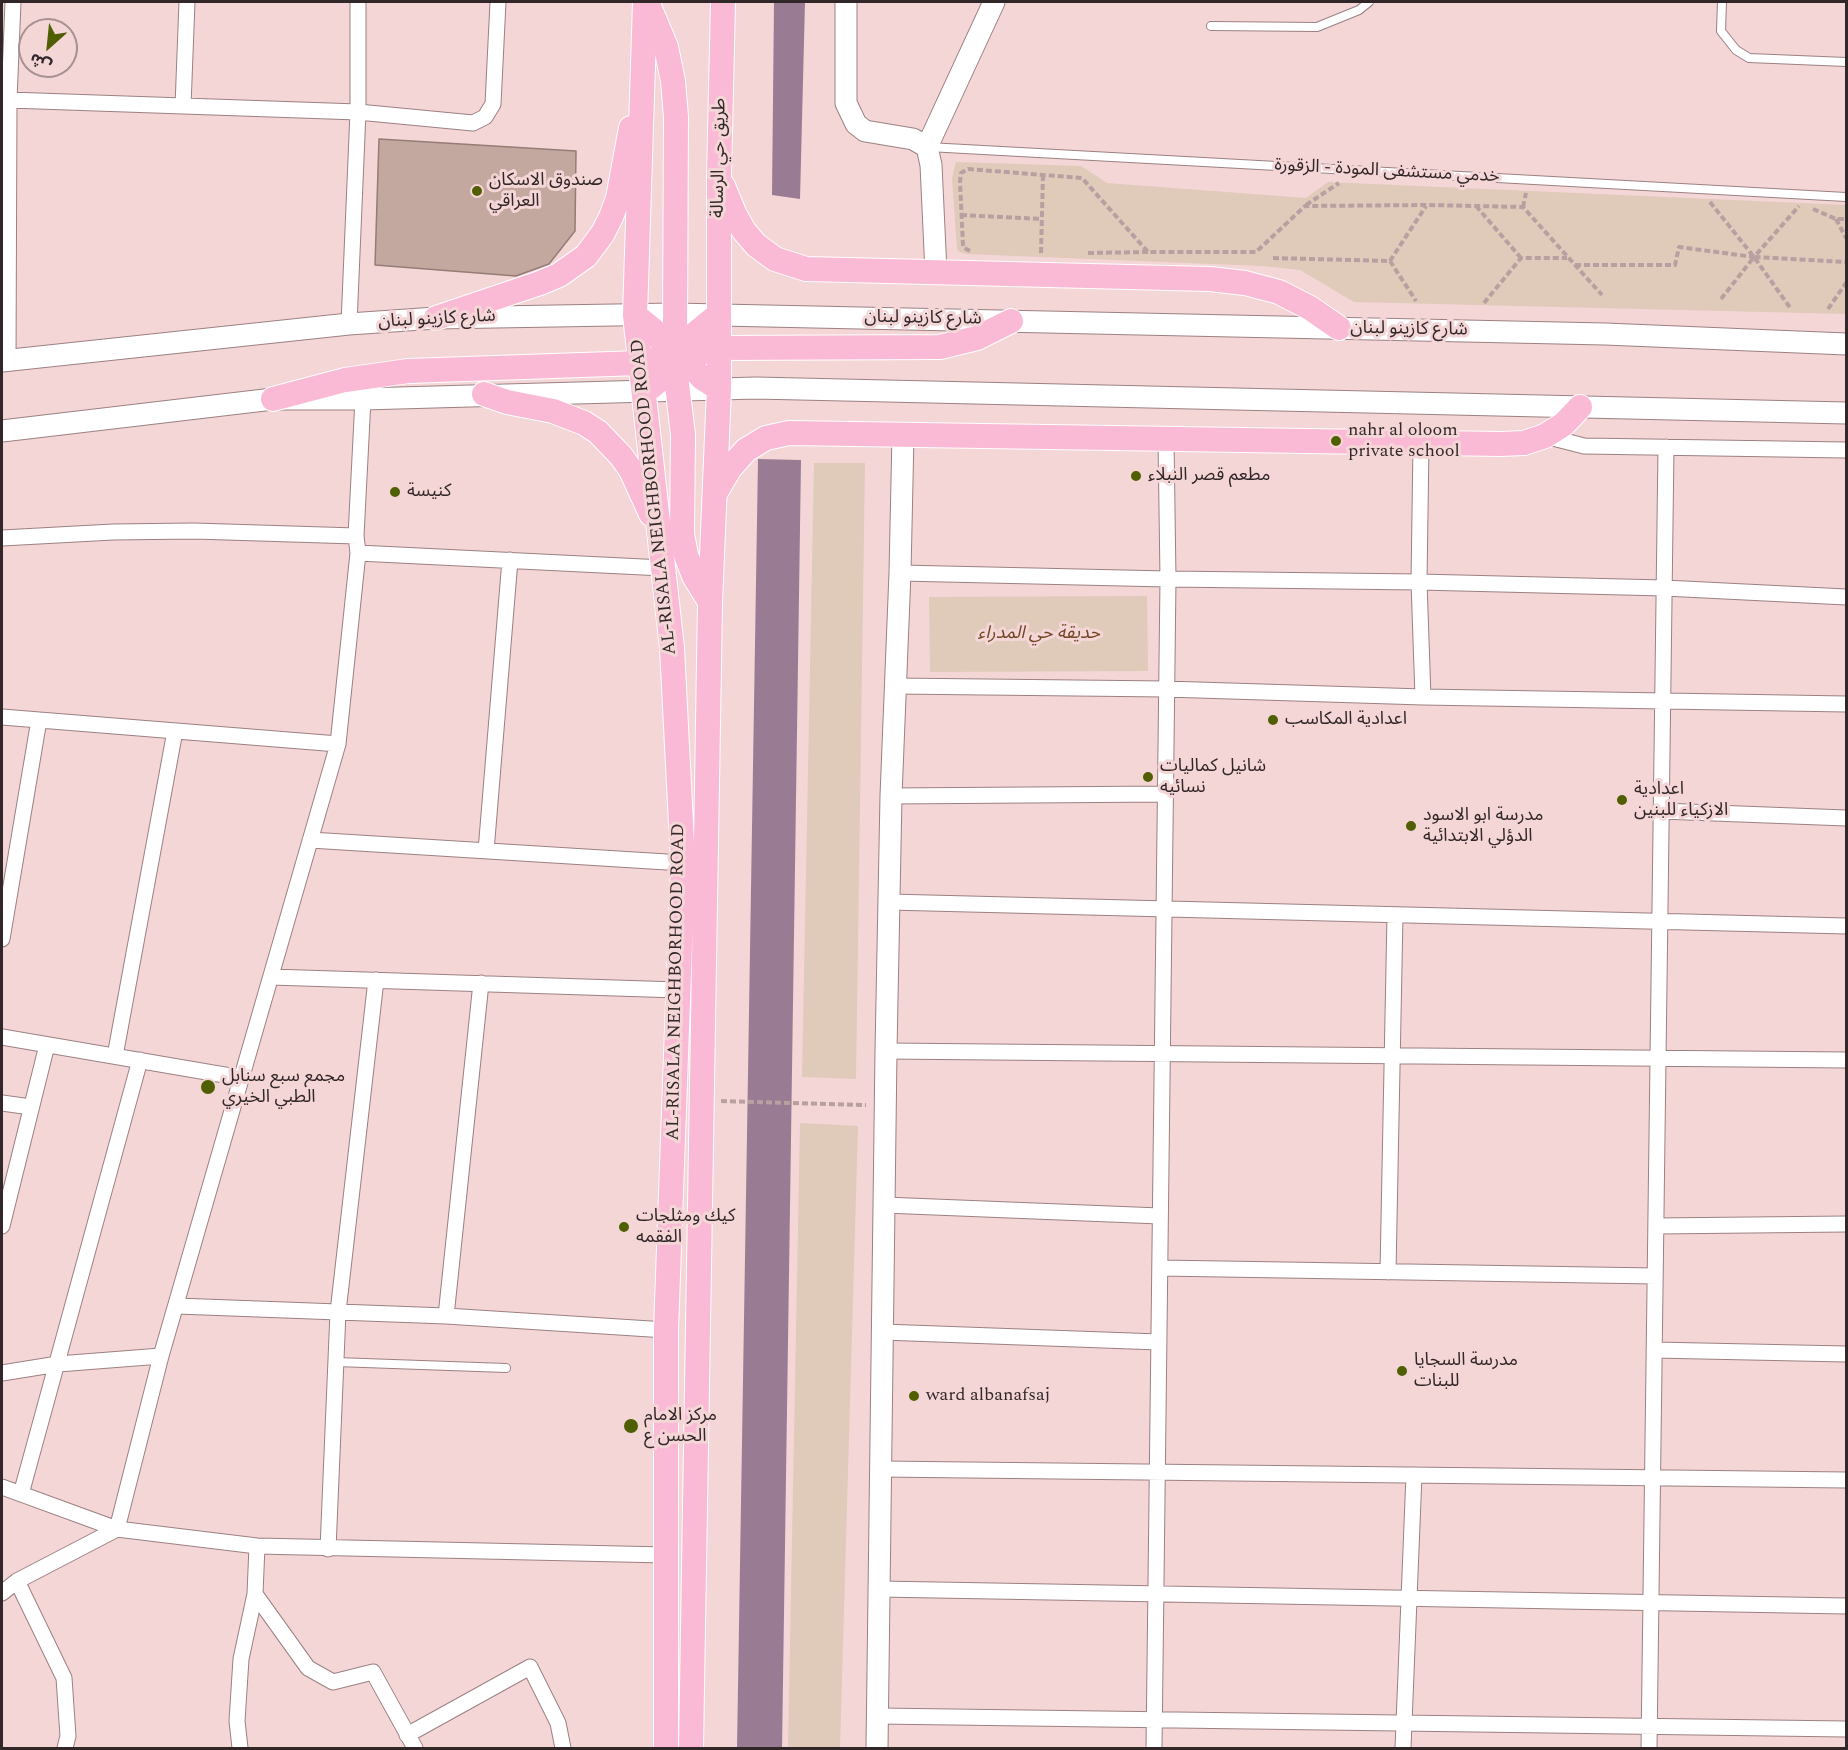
<!DOCTYPE html>
<html>
<head>
<meta charset="utf-8">
<style>
  body { margin:0 }
  #map { position:relative; width:1848px; height:1750px; overflow:hidden; background:#f4d6d7; font-family:Spectral,"Noto Sans Arabic",serif }
  canvas { display:block }
  .frame { position:absolute; inset:0; border:3px solid #322728; pointer-events:none }
  .north { position:absolute; left:18px; top:18px; width:60px; height:60px; box-sizing:border-box; background:#f4d6d7; border:2px solid #a69091; border-radius:50%; rotate:207deg; font-size:16px; font-weight:700; line-height:24px; text-align:center; color:#322728 }
  .north::after { content:''; display:block; margin:auto; width:21px; height:27px; background:#4f5f02; clip-path:polygon(50% 0,100% 100%,50% 72%,0 100%) }
</style>
</head>
<body>
<div id="map">
<canvas width="1848" height="1750"></canvas>
<div class="frame"></div>
<div class="north">ش</div>
</div>
<script>
const ctx = document.querySelector('canvas').getContext('2d');
ctx.lineJoin = 'round';
function fillPath(path, color) {
  ctx.fillStyle = color;
  ctx.fill(path, 'evenodd');
}
function poly(rows) {
  const path = new Path2D();
  for (const r of rows) {
    path.moveTo(r[0], r[1]);
    for (let i = 2; i < r.length; i += 2) path.lineTo(r[i], r[i + 1]);
  }
  return path;
}
function strokePath(path, color, width, dash) {
  ctx.strokeStyle = color;
  ctx.lineWidth = width;
  ctx.lineCap = dash ? 'butt' : 'round';
  ctx.setLineDash(dash || []);
  ctx.stroke(path);
}
function label(font, color, halo, rows, align = 'center') {
  ctx.font = font + ' Spectral,"Noto Sans Arabic",serif';
  ctx.lineWidth = 6;
  ctx.setLineDash([]);
  ctx.textBaseline = 'middle';
  ctx.strokeStyle = halo;
  ctx.fillStyle = color;
  for (const [text, x, y, turn = 0] of rows) {
    ctx.save();
    ctx.translate(x, y);
    ctx.rotate((+turn || 0) * Math.PI / 180);
    ctx.textAlign = isNaN(turn) ? turn : align;
    if (halo) ctx.strokeText(text, 0, 0);
    ctx.fillText(text, 0, 0);
    ctx.restore();
  }
}
fillPath(poly([
  [956,162,1081,166,1107,183,1306,198,1328,182,1846,205,1846,314,1354,302,1300,270,1262,266,966,254,960,252,957,249,952,178],
  [814,463,865,463,856,1079,802,1077],
  [1147,596,1148,671,930,672,929,597],
  [800,1123,858,1126,840,1748,788,1748]
]), '#e0caba');
fillPath(poly([
  [774,2,805,2,800,199,772,195],
  [758,459,801,460,782,1748,737,1748]
]), '#997c93');
const building = poly([
  [379,139,576,151,575,231,549,264,516,276,375,265,379,139]
]);
fillPath(building, '#c3a8a0');
strokePath(building, '#957c75', 1.5);
const lane = poly([
  [1722,2,1721,31,1736,50,1749,58,1846,62],
  [1211,26,1317,27,1359,10,1369,2],
  [928,147,1846,197],
  [336,1362,506,1368]
]);
const street = poly([
  [9,100,358,112,473,123,485,117,493,104,498,2],
  [183,106,187,2],
  [349,324,358,112,358,2],
  [8,360,9,100,13,2],
  [1545,436,1584,446,1846,450],
  [1421,444,1419,582,1423,697],
  [2,538,113,532,194,531,356,536],
  [358,553,663,568],
  [900,573,1168,579,1419,582,1664,588,1846,597],
  [895,686,1166,689,1423,697,1846,704],
  [2,717,338,744],
  [891,796,1165,794],
  [1661,811,1846,818],
  [310,840,683,863],
  [486,851,510,560],
  [889,902,1846,926],
  [2,939,39,720],
  [271,977,678,990],
  [2,1037,242,1078],
  [886,1051,1846,1060],
  [115,1056,175,731],
  [2,1103,31,1107],
  [884,1205,1160,1216],
  [2,1226,47,1045],
  [1656,1226,1846,1224],
  [1160,1268,1655,1276],
  [1388,1272,1395,915],
  [177,1306,446,1316,666,1330],
  [446,1316,481,983],
  [882,1332,1159,1342],
  [1654,1350,1846,1354],
  [2,1373,58,1364,161,1356],
  [881,1469,1846,1480],
  [2,1487,117,1529,257,1546,666,1555],
  [21,1494,140,1060],
  [328,1549,338,1312,376,980],
  [17,1581,64,1678,68,1736,65,1748],
  [879,1589,1846,1606],
  [2,1593,17,1581,117,1529,161,1356,338,744,358,553,356,536,363,399],
  [255,1594,308,1668,333,1682,373,1672,415,1748],
  [878,1716,1846,1729],
  [407,1735,530,1667,558,1723,563,1748],
  [240,1748,237,1721,241,1659,255,1594,257,1546],
  [1154,1748,1168,579,1166,439],
  [1403,1748,1414,1475],
  [1649,1748,1666,447]
]);
const secondary = poly([
  [846,2,846,103,856,124,865,131,913,139,927,147,931,165,936,272],
  [927,147,994,2],
  [2,361,349,324,436,318,674,314,1605,334,1846,344],
  [2,431,273,399,363,399,756,388,1846,413],
  [877,1748,886,1051,891,796,900,573,903,435]
]);
const primary = poly([
  [645,2,635,315,672,648,683,863,666,1330,666,1748],
  [648,4,666,47,673,81,676,117,675,329,680,346,692,367,702,378,719,389],
  [723,186,735,215,744,231,756,245,775,259,806,269,1210,279,1245,283,1279,292,1310,308,1339,328],
  [635,315,658,334,675,367,683,435,682,534,686,555,694,576,710,602],
  [436,318,540,283,559,275,586,256,603,233,611,217,618,198,631,128],
  [645,392,686,359,706,351,719,348,940,347,977,338,1011,321],
  [484,394,507,402,553,411,584,423,598,432,621,456,631,470,651,514],
  [273,399,345,380,408,371,640,363,653,361,680,346,719,314],
  [716,492,730,468,746,450,766,438,789,433,1501,444,1524,443,1545,436,1564,424,1580,407],
  [691,1748,710,602,719,389,719,177,723,2]
]);
strokePath(lane, '#9c8182', 10);
strokePath(street, '#9c8182', 17);
strokePath(secondary, '#9c8182', 23);
strokePath(primary, '#fff', 26);
strokePath(poly([
  [1710,202,1754,257,1791,309],
  [1306,205,1339,183],
  [1476,206,1521,258],
  [1523,207,1526,193],
  [1813,209,1836,219,1846,219],
  [961,215,1042,219],
  [1836,219,1846,238],
  [970,251,964,248,963,245,960,182,961,173,968,169,1082,178,1148,252,1256,252,1305,206,1427,205,1523,207,1602,295],
  [1041,253,1043,174],
  [1088,253,1148,252],
  [1273,258,1390,261,1426,206],
  [1390,261,1416,301],
  [1575,265,1675,265,1679,247,1754,257,1799,206],
  [1721,299,1754,257,1846,262],
  [1484,303,1521,258,1567,258],
  [1828,309,1846,283],
  [721,1101,866,1105]
]), '#b8a0a1', 4, [6, 3]);
strokePath(lane, '#fff', 8);
strokePath(street, '#fff', 15);
strokePath(secondary, '#fff', 21);
strokePath(primary, '#fabad5', 24);
for (const [x, y, r, color] of [
  [477,191,6,"#4f5f02"],
  [1336,441,6,"#4f5f02"],
  [1136,476,6,"#4f5f02"],
  [395,492,6,"#4f5f02"],
  [1273,720,6,"#4f5f02"],
  [1148,777,6,"#4f5f02"],
  [1622,800,6,"#4f5f02"],
  [1411,826,6,"#4f5f02"],
  [208,1087,8,"#4f5f02"],
  [624,1227,6,"#4f5f02"],
  [1402,1371,6,"#4f5f02"],
  [914,1396,6,"#4f5f02"],
  [631,1426,8,"#4f5f02"]
]) {
  const dot = new Path2D();
  dot.arc(x, y, r, 0, 2 * Math.PI);
  ctx.fillStyle = color;
  ctx.fill(dot);
  strokePath(dot, '#f4d6d7', 2);
}
label('18px', '#322728', '#f4d6d7', [
  ["طريق حي الرسالة",720,158,-89],
  ["خدمي مستشفى المودة - الزقورة",1387,172,3],
  ["شارع كازينو لبنان",923,319,1],
  ["شارع كازينو لبنان",437,320,-3],
  ["شارع كازينو لبنان",1409,330,1],
  ["AL-RISALA NEIGHBORHOOD ROAD",655,497,-96],
  ["AL-RISALA NEIGHBORHOOD ROAD",677,982,-89]
]);
label('18px', '#322728', '#f4d6d7', [
  ["صندوق الاسكان",489,181],
  ["العراقي",489,202],
  ["nahr al oloom",1348,431],
  ["private school",1348,452],
  ["مطعم قصر النبلاء",1148,476],
  ["كنيسة",407,492],
  ["اعدادية المكاسب",1285,720],
  ["شانيل كماليات",1160,767],
  ["نسائيه",1160,788],
  ["اعدادية",1634,790],
  ["الازكياء للبنين",1634,811],
  ["مدرسة ابو الاسود",1423,816],
  ["الدؤلي الابتدائية",1423,837],
  ["مجمع سبع سنابل",222,1077],
  ["الطبي الخيري",222,1098],
  ["كيك ومثلجات",636,1217],
  ["الفقمه",636,1238],
  ["مدرسة السجايا",1414,1361],
  ["للبنات",1414,1382],
  ["ward albanafsaj",926,1396],
  ["مركز الامام",644,1416],
  ["الحسن ع",644,1437]
], 'left');
label('italic 18px', '#734724', '#f4d6d7', [
  ["حديقة حي المدراء",1039,634]
]);
</script>
</body>
</html>
